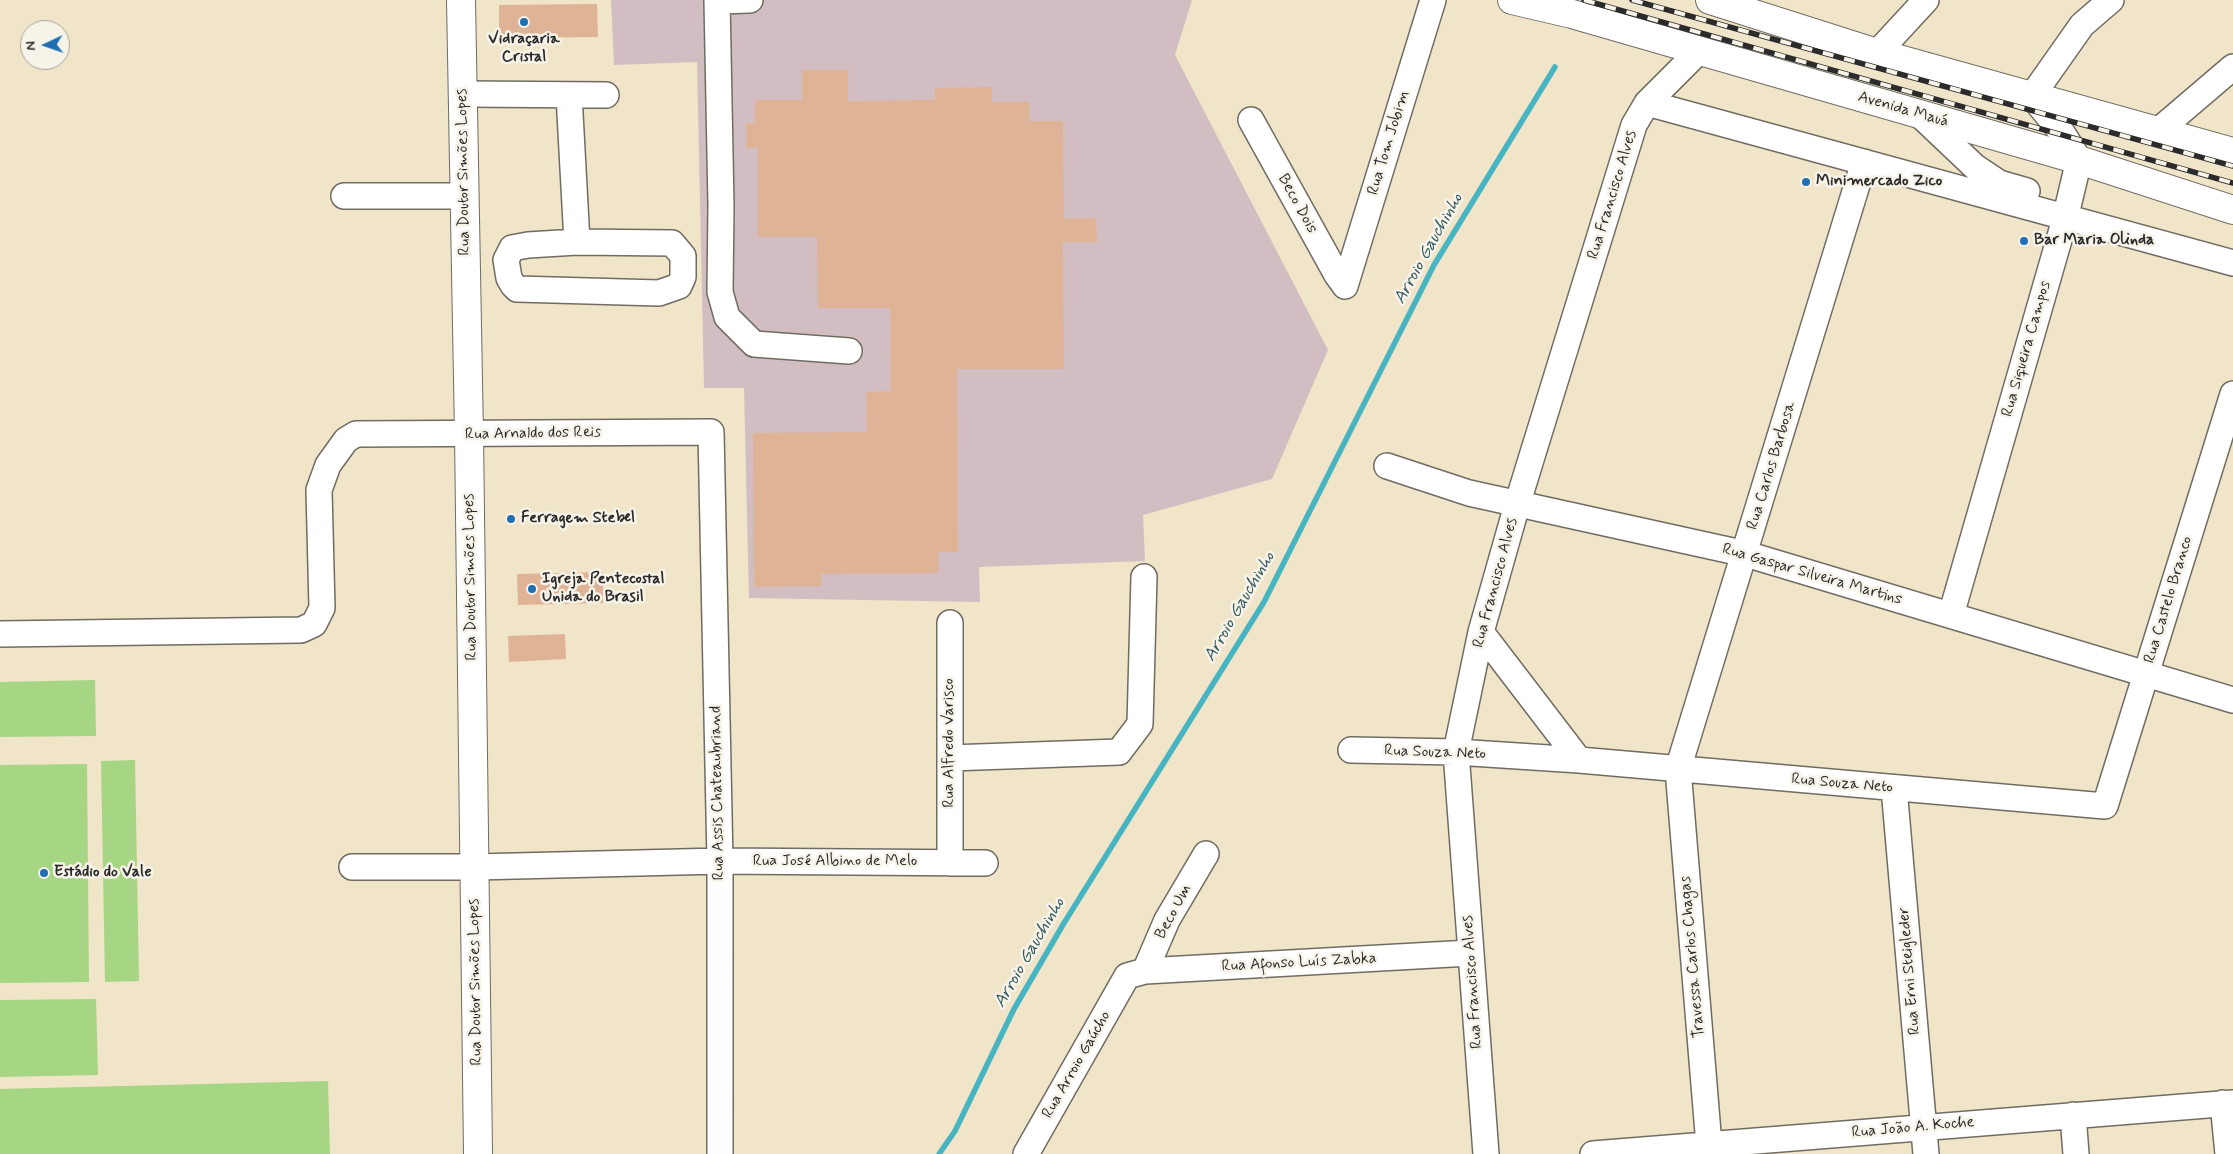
<!DOCTYPE html>
<html>
<head>
<meta charset="utf-8">
<style>
  body { margin:0 }
  #map { position:relative; width:2233px; height:1154px; overflow:hidden; background:#f0e4c9; font-family:Mynerve,sans-serif }
  canvas { display:block }
  .north { position:absolute; left:20px; top:20px; width:50px; height:50px; box-sizing:border-box; background:#f7f3e8; border:1px solid #a5a39c; border-radius:50%; rotate:267deg; font-size:14px; font-weight:700; line-height:20px; text-align:center; color:#2b2b2b }
  .north::after { content:''; display:block; margin:auto; width:18px; height:22px; background:#1f6fb2; clip-path:polygon(50% 0,100% 100%,50% 72%,0 100%) }
</style>
</head>
<body>
<div id="map">
<canvas width="2233" height="1154"></canvas>
<div class="north">N</div>
</div>
<script>
const ctx = document.querySelector('canvas').getContext('2d');
ctx.lineJoin = 'round';
function fillPath(path, color) {
  ctx.fillStyle = color;
  ctx.fill(path, 'evenodd');
}
function poly(rows) {
  const path = new Path2D();
  for (const r of rows) {
    path.moveTo(r[0], r[1]);
    for (let i = 2; i < r.length; i += 2) path.lineTo(r[i], r[i + 1]);
  }
  return path;
}
function strokePath(path, color, width, dash) {
  ctx.strokeStyle = color;
  ctx.lineWidth = width;
  ctx.lineCap = dash ? 'butt' : 'round';
  ctx.setLineDash(dash || []);
  ctx.stroke(path);
}
function label(font, color, halo, rows, align = 'center') {
  ctx.font = font + ' Mynerve,sans-serif';
  ctx.lineWidth = 5;
  ctx.setLineDash([]);
  ctx.textBaseline = 'middle';
  ctx.strokeStyle = halo;
  ctx.fillStyle = color;
  for (const [text, x, y, turn = 0] of rows) {
    ctx.save();
    ctx.translate(x, y);
    ctx.rotate((+turn || 0) * Math.PI / 180);
    ctx.textAlign = isNaN(turn) ? turn : align;
    if (halo) ctx.strokeText(text, 0, 0);
    ctx.fillText(text, 0, 0);
    ctx.restore();
  }
}
fillPath(poly([
  [611,0,1192,0,1175,55,1328,350,1272,479,1143,515,1145,561,979,567,980,602,749,598,744,388,704,388,697,62,614,65]
]), '#d2bec2');
fillPath(poly([
  [95,680,96,736,0,737,0,682],
  [135,760,139,981,105,982,101,761],
  [87,764,89,982,0,983,0,765],
  [96,999,98,1075,0,1077,0,1000],
  [328,1081,330,1154,0,1154,0,1089]
]), '#a6d684');
strokePath(poly([
  [939,1154,955,1131,1014,1009,1064,923,1264,602,1434,265,1555,67]
]), '#47b4c2', 5.5);
fillPath(poly([
  [597,4,598,37,499,38,499,5],
  [802,70,848,70,848,101,935,100,935,88,992,87,992,102,1029,102,1029,121,1063,121,1064,219,1096,218,1097,242,1063,242,1064,369,957,369,958,552,938,552,938,573,821,574,821,586,754,587,753,433,867,432,866,392,891,391,890,308,818,308,817,237,758,237,758,148,746,148,746,123,755,123,755,100,802,100],
  [603,572,603,603,518,605,517,574],
  [565,634,566,659,509,662,508,636]
]), '#dfb395');
const minor = poly([
  [717,0,721,205,720,292,727,317,754,344,849,351],
  [717,1,750,0],
  [1877,53,1926,0],
  [462,94,606,95],
  [569,95,577,242,672,243,683,256,683,277,679,286,659,293,517,289,513,285,509,278,506,260,512,248,528,245,577,242],
  [1647,103,2233,263],
  [1919,114,1975,167,1999,183,2027,191],
  [1251,120,1337,275,1345,286],
  [2158,131,2233,67],
  [344,196,464,196],
  [1345,286,1433,0],
  [1387,466,1469,493,1746,554,2233,700],
  [1951,615,2065,219,2079,160,2063,134,2032,96,2082,25,2111,0],
  [950,623,950,863],
  [1481,632,1579,760],
  [0,634,301,630,314,624,322,608,319,490,328,465,346,440,356,434,711,432,720,861,720,1154],
  [1351,750,1456,752,1579,760,2105,806,2233,394],
  [950,758,1119,752,1140,724,1144,577],
  [1894,788,1926,1154],
  [352,867,475,867,720,861,985,863],
  [1145,971,1167,920,1206,854],
  [2223,1103,2228,1154],
  [2073,1115,2076,1154],
  [1709,1145,1678,769,1864,162],
  [1026,1154,1127,976,1145,971,1470,953],
  [1486,1154,1456,752,1481,632,1517,505,1634,125,1647,103,1699,51],
  [1593,1154,2233,1103]
]);
const major = poly([
  [461,0,469,434,478,1154],
  [1512,0,1572,14,2079,160,2233,210],
  [1710,0,1877,53,2233,152]
]);
strokePath(minor, '#706c62', 28);
strokePath(major, '#706c62', 30);
strokePath(minor, '#fff', 25);
strokePath(major, '#fff', 28);
const rail = poly([
  [1584,0,2233,183],
  [1632,0,2233,166]
]);
strokePath(rail, '#2b2b2b', 5.5);
strokePath(rail, '#f7f3e8', 4, [11]);
for (const [x, y, r, color] of [
  [524,22,5,"#1f6fb2"],
  [1806,182,5,"#1f6fb2"],
  [2024,241,5,"#1f6fb2"],
  [511,519,5,"#1f6fb2"],
  [532,589,5,"#1f6fb2"],
  [44,873,5,"#1f6fb2"]
]) {
  const dot = new Path2D();
  dot.arc(x, y, r, 0, 2 * Math.PI);
  ctx.fillStyle = color;
  ctx.fill(dot);
  strokePath(dot, '#f7f3e8', 2);
}
label('bold 16px', '#2b2b2b', '#f7f3e8', [
  ["Vidraçaria",524,40,"center"],
  ["Cristal",524,58,"center"],
  ["Minimercado Zico",1816,182],
  ["Bar Maria Olinda",2034,241],
  ["Ferragem Stebel",521,519],
  ["Igreja Pentecostal",542,580],
  ["Unida do Brasil",542,598],
  ["Estádio do Vale",54,873]
], 'left');
label('16px', '#2b2b2b', '#f7f3e8', [
  ["Avenida Mauá",1903,110,16],
  ["Rua Tom Jobim",1389,143,-73],
  ["Rua Doutor Simões Lopes",464,172,-91],
  ["Rua Francisco Alves",1613,195,-73],
  ["Beco Dois",1297,204,61],
  ["Rua Siqueira Campos",2027,349,-74],
  ["Rua Arnaldo dos Reis",533,434,-1],
  ["Rua Carlos Barbosa",1772,466,-73],
  ["Rua Gaspar Silveira Martins",1812,575,16],
  ["Rua Doutor Simões Lopes",471,577,-91],
  ["Rua Francisco Alves",1496,583,-75],
  ["Rua Castelo Branco",2169,600,-73],
  ["Rua Alfredo Varisco",950,743,-90],
  ["Rua Souza Neto",1435,753,2],
  ["Rua Souza Neto",1842,784,5],
  ["Rua Assis Chateaubriand",718,793,-91],
  ["Rua José Albino de Melo",835,862],
  ["Beco Um",1174,912,-62],
  ["Travessa Carlos Chagas",1693,957,-95],
  ["Rua Afonso Luís Zabka",1299,963,-3],
  ["Rua Erni Steigleder",1910,971,-95],
  ["Rua Doutor Simões Lopes",476,982,-91],
  ["Rua Francisco Alves",1473,982,-94],
  ["Rua Arroio Gaúcho",1077,1065,-60],
  ["Rua João A. Koche",1913,1128,-5]
]);
label('italic 18px', '#355b60', '#f7f3e8', [
  ["Arroio Gauchinho",1429,249,-61],
  ["Arroio Gauchinho",1240,607,-60],
  ["Arroio Gauchinho",1030,953,-60]
]);
</script>
</body>
</html>
